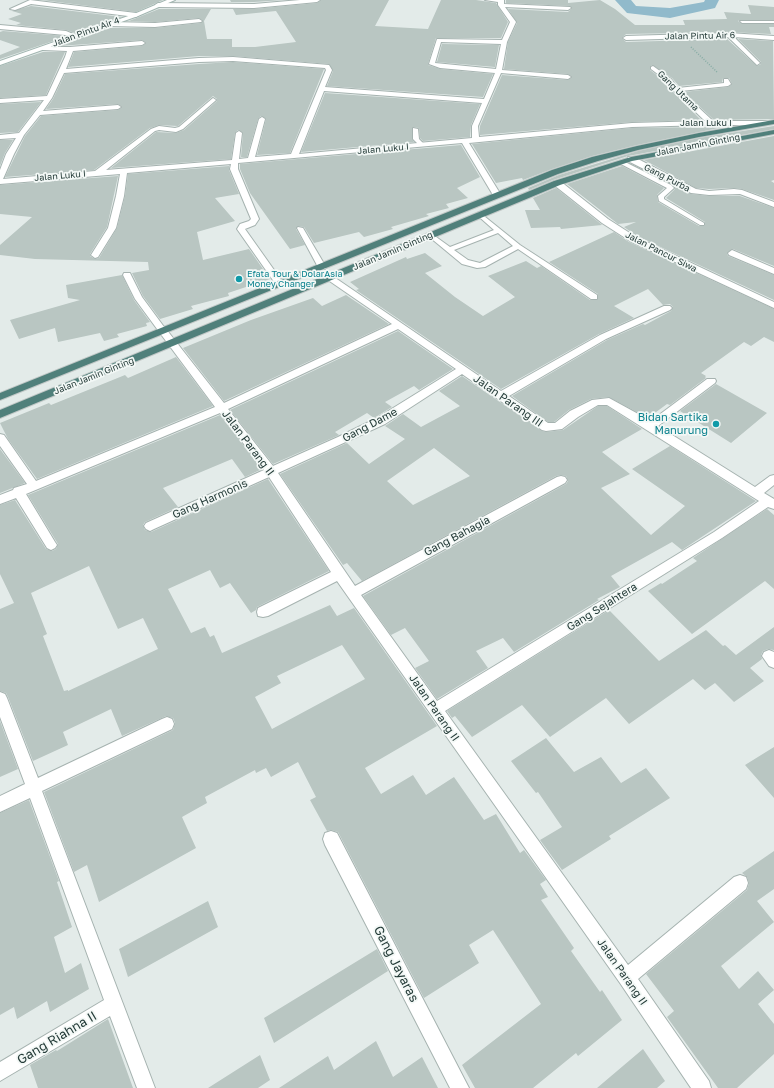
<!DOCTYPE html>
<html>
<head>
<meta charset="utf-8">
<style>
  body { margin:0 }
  canvas { display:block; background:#e3ebe9 }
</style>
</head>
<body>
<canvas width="774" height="1088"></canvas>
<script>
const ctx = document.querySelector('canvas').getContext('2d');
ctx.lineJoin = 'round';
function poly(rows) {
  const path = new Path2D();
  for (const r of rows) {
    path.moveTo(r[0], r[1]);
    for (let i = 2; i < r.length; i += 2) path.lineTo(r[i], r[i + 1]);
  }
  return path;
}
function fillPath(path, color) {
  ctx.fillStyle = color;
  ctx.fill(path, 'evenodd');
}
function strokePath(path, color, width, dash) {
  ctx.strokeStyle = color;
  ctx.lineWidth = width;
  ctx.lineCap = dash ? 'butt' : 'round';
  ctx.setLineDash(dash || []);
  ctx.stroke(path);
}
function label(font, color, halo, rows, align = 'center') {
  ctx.font = font + ' "Golos Text",sans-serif';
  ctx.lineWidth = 3.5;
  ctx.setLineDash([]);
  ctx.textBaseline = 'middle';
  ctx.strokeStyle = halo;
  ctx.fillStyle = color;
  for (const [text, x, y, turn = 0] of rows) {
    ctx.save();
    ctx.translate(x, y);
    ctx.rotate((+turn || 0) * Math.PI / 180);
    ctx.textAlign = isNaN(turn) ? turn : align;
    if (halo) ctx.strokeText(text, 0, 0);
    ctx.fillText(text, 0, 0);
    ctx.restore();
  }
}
fillPath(poly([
  [615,0,631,0,636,6,670,8,704,2,705,0,719,0,715,8,670,18,627,13,615,0]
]), '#91bacb');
fillPath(poly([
  [42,0,163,0,136,12],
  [230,0,283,0,254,2,231,2],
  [321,0,389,0,375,26,428,29,441,0,476,0,496,3,508,22,501,38,436,38,428,64,428,65,440,69,493,74,483,97,327,86,333,71,329,64,233,56,199,56,68,67,74,52,142,46,146,43,142,40,59,46,110,28,155,28,201,23,203,21,199,18,155,22,129,21,159,9,211,9,204,21,207,39,232,39,232,47,255,47,296,42,276,11,236,15,233,9,254,9,317,3],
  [506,0,568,0,568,3,600,0,615,9,635,25,685,25,683,20,727,19,724,12,751,14,748,5,774,7,774,20,740,20,738,21,742,24,774,24,774,27,769,27,771,34,729,32,626,34,622,38,626,42,727,39,757,66,761,64,761,62,738,39,773,41,774,119,714,120,684,92,728,87,732,84,729,78,723,78,722,82,679,86,672,78,652,65,650,67,650,70,666,82,673,92,701,120,632,122,480,135,480,126,502,75,568,80,572,77,568,74,504,69,508,42,517,23,508,9,568,12,572,8,570,6,506,3],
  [31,6,122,17,75,33,66,30,16,25,21,23,8,19,22,14,12,11],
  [3,31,65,36,65,37,0,59,0,55,20,47,0,40,0,32],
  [442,44,499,45,495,67,437,62],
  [43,52,65,52,46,95,0,98,0,66],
  [233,62,324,69,290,153,257,155,266,119,261,116,258,119,247,157,241,157,243,133,238,130,235,133,231,159,111,168,156,132,176,133,184,130,217,101,217,99,213,96,178,126,159,125,150,128,94,170,5,177,25,136,41,116,118,110,122,107,118,104,46,109,53,99,65,74,199,64],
  [325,93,480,104,471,125,470,137,423,141,420,138,419,128,413,127,412,128,412,139,414,142,301,152],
  [41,102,18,132,0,133,0,104],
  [716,126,728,126,637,145,592,156,552,169,523,180,522,178,496,183,472,144,632,128,709,127,712,128],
  [774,126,774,129,628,156,553,180,529,190,528,188,559,175,638,151,699,138],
  [774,136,774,180,771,181,774,183,774,200,742,189,734,188,709,189,696,188,644,160],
  [0,140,13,140,5,153,0,166],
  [461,145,480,177,457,188,468,198,446,204,449,208,426,214,429,216,391,227,393,229,364,237,359,232,314,243,304,227,298,226,296,229,305,245,290,249,250,193,240,169,240,164],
  [229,166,229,170,239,194,215,198,235,221,197,232,203,260,249,249,270,279,228,293,229,296,191,306,193,309,160,319,143,296,132,273,149,270,148,262,35,259,0,255,0,245,32,217,0,214,0,185,118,176,107,227,90,254,90,256,95,259,99,258,117,228,125,196,128,174],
  [622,166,664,188,657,195,658,202,699,226,705,226,705,222,666,198,675,189,674,186,691,194,709,196,740,196,774,208,774,266,733,249,727,253,728,256,774,275,774,300,637,236,624,227,636,222,618,224,567,184],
  [556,188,601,224,602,225,561,229,560,227,531,228,525,210,540,210,533,198],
  [614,232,629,242,774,309,774,342,764,337,751,346,744,342,701,373,706,376,705,377,706,378,670,405,667,404,648,418,609,397,591,399,569,410,554,422,548,422,512,396,607,340,643,324,645,325,671,311,673,307,670,304,663,305,648,289,614,306,634,318,599,334,501,389,356,290,359,289,350,282,406,257,407,259,425,253,442,266,425,273,455,297,483,316,515,297,488,276,526,261,537,268,541,266,590,300,597,300,598,299,598,294,549,262],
  [122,275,134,300,150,322,146,323,147,326,117,334,119,337,104,341,100,333,58,342,55,328,19,339,10,320,80,300,68,298,66,285],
  [346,295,389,324,224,401,183,348,251,320,313,298,322,306],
  [398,331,453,369,419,390,414,386,385,402,392,407,374,418,367,413,335,432,339,435,337,436,273,464,230,410],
  [176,357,213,406,37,479,8,439,0,423,49,403,51,405,125,375,128,378],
  [462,376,542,431,546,432,563,430,598,406,607,406,642,429,602,452,630,474,601,488,651,535,685,506,632,469,670,446,756,501,682,550,672,542,611,576,620,587,597,599,599,600,514,652,503,638,476,651,488,668,437,699,415,668,429,661,405,628,391,635,363,596,566,484,568,481,566,476,561,475,556,476,362,581,347,563,343,565,280,474,347,443,369,464,405,439,385,426,403,414,421,427,460,406,439,391],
  [434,448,470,476,413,505,387,481],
  [716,384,767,413,731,443,680,411],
  [220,415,262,469,245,477,232,459,163,488,178,507,145,522,143,525,145,530,151,532,268,479,329,571,257,607,256,610,251,613,230,583,220,588,210,570,168,589,191,633,205,627,210,637,214,635,222,653,330,605,337,616,354,608,437,726,365,768,381,794,413,775,426,795,454,777,484,820,496,814,520,853,524,850,546,880,540,884,548,897,541,900,574,948,571,951,600,992,602,990,622,1020,578,1056,576,1053,533,1088,475,1088,462,1065,541,1004,493,930,469,945,479,963,424,998,338,832,331,830,327,831,310,800,316,797,298,762,271,777,266,768,256,773,255,770,205,797,207,803,182,817,196,848,99,902,87,865,74,872,44,792,173,730,175,723,173,718,166,716,122,736,111,709,63,732,68,745,33,761,8,697,6,693,0,691,0,609,14,603,0,574,0,505,15,500,46,549,52,551,56,549,58,544,28,495],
  [89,566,118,629,143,618,158,649,68,691,68,690,64,691,43,636,47,634,31,593],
  [342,645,365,679,272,729,255,697,281,683,277,676],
  [0,449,25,483,0,493],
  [767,509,774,515,774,589,765,581,692,634,648,591,661,583,662,584,697,561,693,558],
  [609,610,659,661,706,630,723,646,725,645,736,655,774,627,774,650,768,649,763,651,761,655,762,659,750,668,764,681,734,702,715,683,705,690,693,679,629,724,606,698,550,737,522,705,472,737,455,716,452,718,447,711],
  [0,721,18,769,0,777],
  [546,738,574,772,601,757,621,783,646,768,670,798,609,836,611,839,562,870,540,840,562,827,538,792,536,793,511,761],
  [774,747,774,798,745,765],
  [29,800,59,881,57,882,72,927,54,937,65,973,81,963,89,989,50,1012,47,1001,17,1019,14,1007,0,1015,0,813],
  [774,851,774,889,757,901,774,922,721,966,739,989,758,971,774,990,758,1004,774,1024,774,1054,737,1088,718,1088,667,1017,674,1011,646,974,747,890,749,883,747,877,742,873],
  [208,901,218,927,128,977,119,949],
  [377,949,388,971,274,1043,264,1018],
  [108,1019,133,1088,38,1088,30,1065,56,1050,57,1051],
  [376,1041,393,1077,422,1057,438,1088,279,1088,328,1056,334,1070],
  [643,1049,665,1081,657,1088,597,1088],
  [260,1055,270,1080,258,1088,208,1088]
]), '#b9c6c2');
const service = poly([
  [740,21,774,21,774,23,742,23,740,21],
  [413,128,418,129,419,139,425,145,424,146,420,146,413,139,413,128],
  [619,161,623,161,671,185,674,188,664,197,664,199,704,223,704,225,700,225,659,201,658,196,667,188,619,163,619,161],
  [479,212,520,245,597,295,597,299,591,299,518,249,485,267,477,268,462,264,427,235,432,234,450,247,494,230,477,215,476,214,479,212],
  [498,233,513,246,480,263,468,260,454,250,498,233],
  [298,227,303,228,326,267,325,269,322,269,318,267,297,228,298,227],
  [124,273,130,273,142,297,167,331,166,333,160,333,135,299,123,275,124,273]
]);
const minor = poly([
  [30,0,136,13,139,15,136,17,31,4,15,10,10,9,30,0],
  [300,0,320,0,317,2,254,8,158,7,155,5,158,3,254,4,300,0],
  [485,0,504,0,504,4,570,7,571,8,568,10,505,7,516,22,507,42,502,70,568,75,571,77,568,79,501,73,478,126,479,137,632,123,705,121,674,91,667,81,651,69,651,67,653,66,671,79,678,88,724,83,724,79,728,79,731,84,728,86,681,91,713,121,766,121,769,123,766,125,716,125,713,127,709,125,632,127,469,143,501,195,497,197,493,195,462,143,238,163,238,169,259,219,255,225,245,229,284,284,280,287,277,286,237,229,240,224,249,221,251,219,230,169,231,164,127,173,124,196,116,228,98,257,95,258,91,255,108,228,116,196,120,174,0,184,0,170,6,154,16,138,0,139,0,135,19,133,44,100,0,103,0,99,47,96,65,57,67,51,43,50,41,49,41,47,70,47,142,41,145,43,142,45,73,51,66,69,199,58,233,57,329,65,332,70,325,87,484,99,495,73,440,68,429,64,437,39,502,40,510,22,498,5,498,2,485,0],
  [441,42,501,44,496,69,435,63,441,42],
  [233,61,325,68,326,70,291,154,255,157,265,119,262,117,259,119,248,158,239,159,242,133,239,131,236,133,232,160,106,170,155,131,159,130,176,132,183,129,215,101,216,100,213,98,179,127,175,128,159,126,151,129,95,171,3,179,14,154,24,135,40,115,118,109,121,107,118,105,43,111,52,98,64,73,199,62,233,61],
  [324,91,482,103,472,126,472,138,299,154,324,91],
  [199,19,202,21,201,22,155,27,109,26,106,24,109,22,155,23,199,19],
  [0,25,66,31,78,36,75,38,65,35,0,29,0,25],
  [729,33,774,36,774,40,734,37,760,63,757,65,728,37,626,40,623,38,626,36,729,33],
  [628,157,634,157,696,189,709,191,734,189,742,190,774,202,774,207,740,194,709,195,691,193,628,161,628,157],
  [554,181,560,181,608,219,636,237,774,302,774,308,630,241,602,223,554,185,554,181],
  [732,250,774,268,774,274,729,255,728,253,732,250],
  [331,275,501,391,600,335,664,306,670,306,672,308,670,310,606,339,509,396,548,423,555,423,570,411,592,400,609,398,651,421,707,379,715,379,716,381,715,383,658,426,755,487,770,476,774,475,774,485,764,493,774,499,774,509,768,507,722,538,445,711,628,965,734,877,740,875,746,877,748,883,746,889,638,979,709,1081,711,1088,691,1088,620,983,337,581,268,616,263,617,258,616,257,612,258,608,331,572,269,477,154,529,150,531,146,529,144,526,146,523,264,470,220,413,26,494,55,542,57,545,55,548,51,550,47,548,16,498,0,504,0,495,13,490,14,488,27,484,0,446,0,434,4,435,36,481,215,407,160,333,158,331,160,329,166,329,224,403,392,324,328,280,327,278,328,276,331,275],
  [398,329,456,369,377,418,338,437,273,466,228,409,398,329],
  [462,374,542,430,546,431,562,429,578,417,598,405,607,405,759,501,714,532,437,701,361,595,565,483,567,480,565,477,561,476,557,477,355,586,278,473,385,424,462,374],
  [769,650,774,652,774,668,769,666,762,656,764,652,769,650],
  [0,692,5,694,7,698,38,778,162,719,167,717,172,719,174,724,172,729,42,791,155,1088,137,1088,110,1016,0,1081,0,1062,104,1000,30,798,0,812,0,796,25,784,0,717,0,692],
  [331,831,337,833,469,1088,450,1088,325,845,323,839,325,833,331,831]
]);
const secondary = poly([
  [167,0,175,0,138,16,0,65,0,61,134,14,167,0]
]);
const trunk = poly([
  [774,120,774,124,699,137,638,150,598,161,558,174,0,400,0,393,552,170,592,157,637,146,699,133,774,120],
  [774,130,774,134,632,161,560,185,0,418,0,410,554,181,631,157,774,130]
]);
strokePath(service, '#a6b3b0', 2);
strokePath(minor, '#a6b3b0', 2);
strokePath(secondary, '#a2b6b1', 2);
strokePath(trunk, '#c2c8c7', 2);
strokePath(poly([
  [691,47,718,73]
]), '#87aca5', 1.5, [1, 1.5]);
fillPath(service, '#fff');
fillPath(minor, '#fff');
fillPath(secondary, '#fff');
fillPath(trunk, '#50807b');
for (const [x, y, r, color] of [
  [239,279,4,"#0f9aa8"],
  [716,424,4,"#0f9aa8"]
]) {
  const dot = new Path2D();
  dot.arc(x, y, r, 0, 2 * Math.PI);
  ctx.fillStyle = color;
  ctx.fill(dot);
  strokePath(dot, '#f3f8f6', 1.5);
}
label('9px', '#243b38', '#f3f8f6', [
  ["Jalan Pintu Air 4",86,32,-20],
  ["Jalan Pintu Air 6",700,36,-1],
  ["Gang Utama",678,91,44],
  ["Jalan Luku I",706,123],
  ["Jalan Jamin Ginting",698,145,-11],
  ["Jalan Luku I",383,149,-5],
  ["Jalan Luku I",60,176,-5],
  ["Gang Purba",667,178,27],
  ["Jalan Jamin Ginting",393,251,-23],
  ["Jalan Pancur Siwa",661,252,27],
  ["Jalan Jamin Ginting",94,376,-22]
]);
label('9px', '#0d838f', '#f3f8f6', [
  ["Efata Tour & DolarAsia",247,274],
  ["Money Changer",247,284]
], 'left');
label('11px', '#243b38', '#f3f8f6', [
  ["Jalan Parang III",508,401,35],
  ["Gang Dame",370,425,-28],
  ["Jalan Parang II",248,443,53],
  ["Gang Harmonis",210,499,-24],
  ["Gang Bahagia",457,536,-28],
  ["Gang Sejahtera",602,607,-32],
  ["Jalan Parang II",434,708,55],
  ["Jalan Parang II",622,972,55]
]);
label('11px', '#0d838f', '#f3f8f6', [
  ["Bidan Sartika",708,418],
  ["Manurung",708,431]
], 'right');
label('13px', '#243b38', '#f3f8f6', [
  ["Gang Jayaras",396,964,63],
  ["Gang Riahna II",57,1038,-31]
]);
</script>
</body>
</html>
